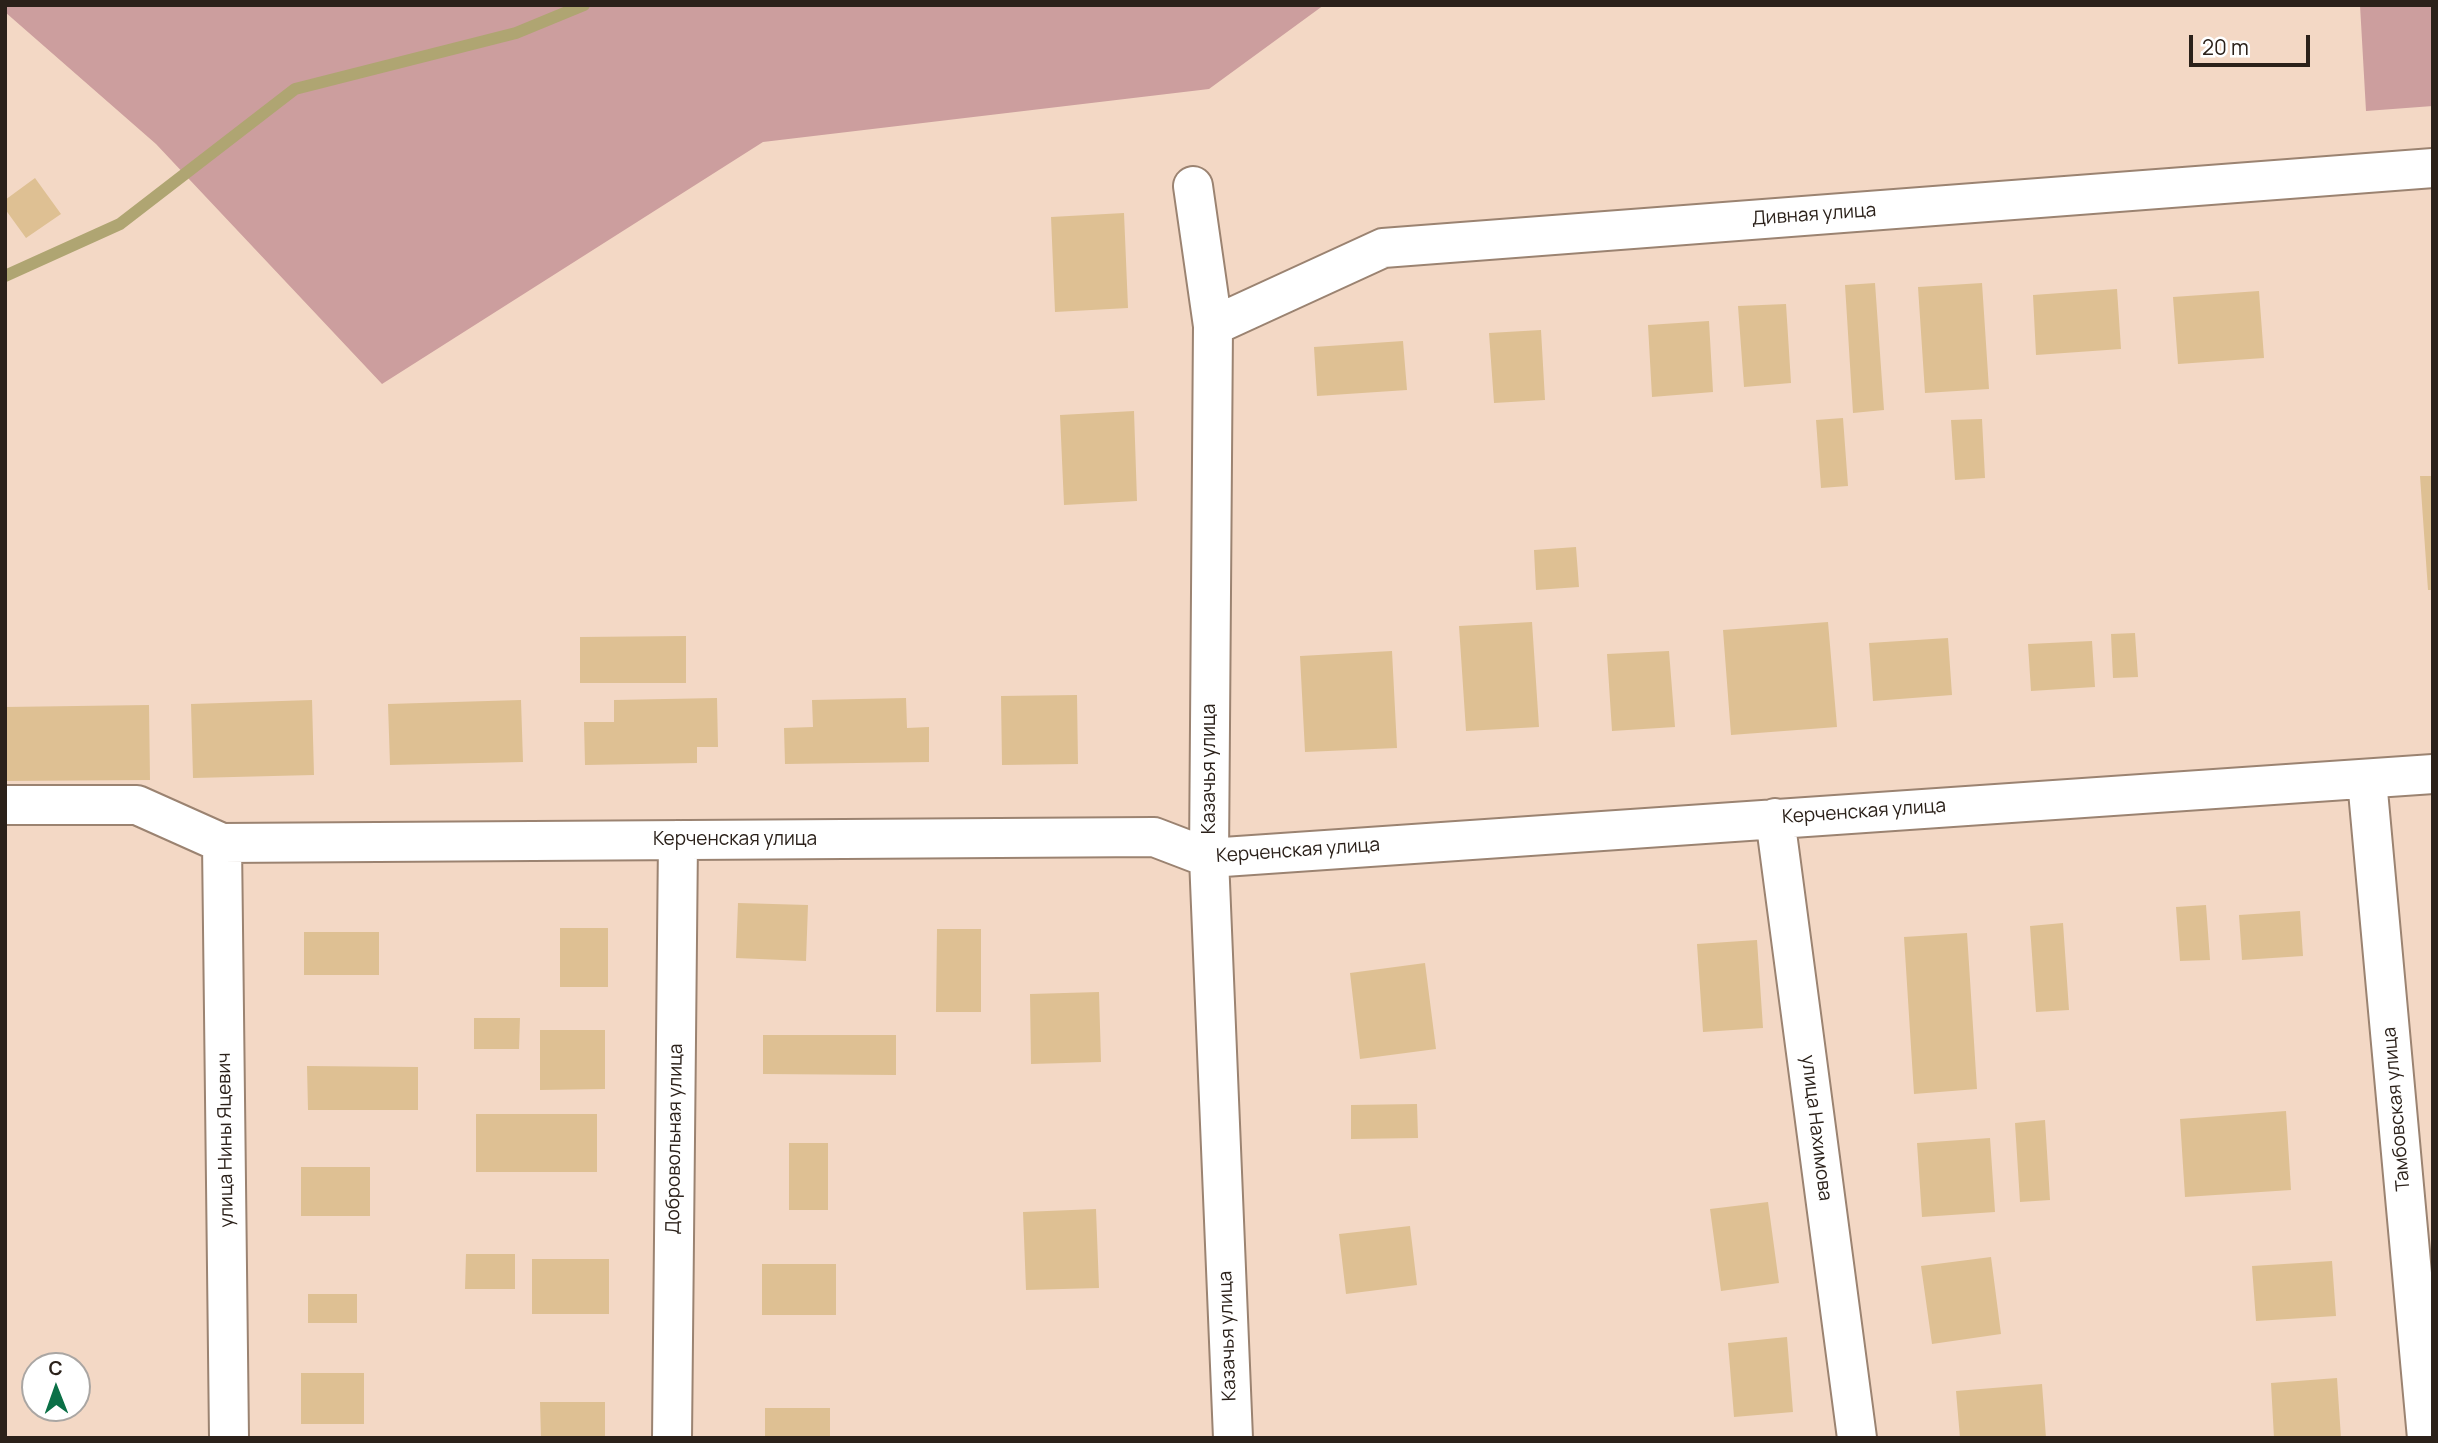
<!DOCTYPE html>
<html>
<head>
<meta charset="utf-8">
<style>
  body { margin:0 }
  #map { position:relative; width:2438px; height:1443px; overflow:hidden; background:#f3d8c5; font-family:Manrope,sans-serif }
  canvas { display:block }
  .frame { position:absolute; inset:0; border:7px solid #2b211a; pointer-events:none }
  .north { position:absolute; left:21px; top:1352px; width:70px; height:70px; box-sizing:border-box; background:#fff; border:2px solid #aaa6a3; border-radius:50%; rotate:359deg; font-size:19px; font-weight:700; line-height:28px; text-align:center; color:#2b211a }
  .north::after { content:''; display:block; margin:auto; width:24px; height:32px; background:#0b7047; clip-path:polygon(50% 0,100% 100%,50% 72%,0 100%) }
  .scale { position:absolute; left:2189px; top:35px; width:121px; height:32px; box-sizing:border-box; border:4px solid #2b211a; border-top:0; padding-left:9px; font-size:21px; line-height:24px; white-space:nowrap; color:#2b211a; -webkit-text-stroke:5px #fff; paint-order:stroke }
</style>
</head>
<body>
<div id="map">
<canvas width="2438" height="1443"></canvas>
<div class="frame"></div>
<div class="north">С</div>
<div class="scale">20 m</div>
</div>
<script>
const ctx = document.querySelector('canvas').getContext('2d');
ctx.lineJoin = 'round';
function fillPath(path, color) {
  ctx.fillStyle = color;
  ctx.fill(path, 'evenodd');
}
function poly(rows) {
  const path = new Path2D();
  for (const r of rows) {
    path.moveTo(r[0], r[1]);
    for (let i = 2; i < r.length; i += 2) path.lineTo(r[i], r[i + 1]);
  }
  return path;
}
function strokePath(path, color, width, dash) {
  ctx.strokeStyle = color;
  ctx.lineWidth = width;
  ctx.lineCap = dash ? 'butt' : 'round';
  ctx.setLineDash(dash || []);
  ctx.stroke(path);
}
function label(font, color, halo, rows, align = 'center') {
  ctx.font = font + ' Manrope,sans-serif';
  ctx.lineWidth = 5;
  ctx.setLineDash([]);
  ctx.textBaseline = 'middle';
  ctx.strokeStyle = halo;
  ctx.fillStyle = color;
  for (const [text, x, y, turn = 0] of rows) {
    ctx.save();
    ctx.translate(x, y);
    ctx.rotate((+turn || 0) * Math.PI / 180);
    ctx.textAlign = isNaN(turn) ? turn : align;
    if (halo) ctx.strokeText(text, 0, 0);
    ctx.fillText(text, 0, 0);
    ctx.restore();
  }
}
fillPath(poly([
  [5,5,1324,5,1209,89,763,142,382,384,156,144,5,12],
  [2360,5,2433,5,2433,106,2366,111]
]), '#cc9e9e');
strokePath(poly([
  [5,276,120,224,295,89,516,33,584,5]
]), '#afa572', 12);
fillPath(poly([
  [35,178,61,214,26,238,5,209,5,200],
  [1124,213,1128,308,1055,312,1051,217],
  [1875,283,1884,410,1853,413,1845,285],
  [1982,283,1989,389,1925,393,1918,287],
  [2117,289,2121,349,2036,355,2033,295],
  [2259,291,2264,358,2178,364,2173,297],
  [1786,304,1791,383,1744,387,1738,306],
  [1709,321,1713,392,1652,397,1648,325],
  [1541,330,1545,400,1494,403,1489,333],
  [1403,341,1407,390,1317,396,1314,347],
  [1134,411,1137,501,1064,505,1060,415],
  [1843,418,1848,486,1821,488,1816,420],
  [1982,419,1985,478,1955,480,1951,420],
  [2420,476,2433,476,2433,590,2428,590],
  [1576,547,1579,587,1536,590,1534,550],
  [1532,622,1539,727,1466,731,1459,626],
  [1828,622,1837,727,1731,735,1723,630],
  [2135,633,2138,677,2113,678,2111,634],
  [686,636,686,683,580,683,580,637],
  [1948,638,1952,695,1873,701,1869,643],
  [2092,641,2095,687,2031,691,2028,644],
  [1392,651,1397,748,1305,752,1300,656],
  [1669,651,1675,727,1612,731,1607,654],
  [1077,695,1078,764,1002,765,1001,696],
  [717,698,718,747,697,747,697,763,585,765,584,722,614,722,614,700],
  [906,698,907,728,929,727,929,762,785,764,784,728,813,727,812,700],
  [312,700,314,775,193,778,191,704],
  [521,700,523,762,390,765,388,704],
  [149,705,150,780,5,781,5,707],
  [738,903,808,905,806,961,736,958],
  [2206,905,2210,960,2180,961,2176,907],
  [2300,911,2303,956,2242,960,2239,915],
  [2063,923,2069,1010,2036,1012,2030,926],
  [560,928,608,928,608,987,560,987],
  [937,929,981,929,981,1012,936,1012],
  [304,932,379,932,379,975,304,975],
  [1967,933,1977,1089,1914,1094,1904,937],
  [1757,940,1763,1028,1703,1032,1697,944],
  [1425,963,1436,1049,1360,1059,1350,973],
  [1099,992,1101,1062,1031,1064,1030,994],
  [474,1018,520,1018,519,1049,474,1049],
  [540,1030,605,1030,605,1089,540,1090],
  [763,1035,896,1035,896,1075,763,1074],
  [307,1066,418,1067,418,1110,308,1110],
  [1417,1104,1418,1138,1351,1139,1351,1105],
  [2286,1111,2291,1190,2185,1197,2180,1119],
  [476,1114,597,1114,597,1172,476,1172],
  [2045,1120,2050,1200,2020,1202,2015,1123],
  [1990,1138,1995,1212,1922,1217,1917,1143],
  [789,1143,828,1143,828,1210,789,1210],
  [301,1167,370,1167,370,1216,301,1216],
  [1768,1202,1779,1283,1721,1291,1710,1209],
  [1096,1209,1099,1288,1026,1290,1023,1212],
  [1410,1226,1417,1285,1346,1294,1339,1234],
  [466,1254,515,1254,515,1289,465,1289],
  [1991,1257,2001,1334,1932,1344,1921,1266],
  [532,1259,609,1259,609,1314,532,1314],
  [2332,1261,2336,1316,2256,1321,2252,1266],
  [762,1264,836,1264,836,1315,762,1315],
  [308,1294,357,1294,357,1323,308,1323],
  [1787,1337,1793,1412,1734,1417,1728,1343],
  [301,1373,364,1373,364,1424,301,1424],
  [2337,1378,2341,1438,2274,1438,2271,1383],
  [2042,1384,2046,1438,1960,1438,1956,1391],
  [540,1402,605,1402,605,1438,541,1438],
  [765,1408,830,1408,830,1438,765,1438]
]), '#dec093');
const minor = poly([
  [1193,186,1213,326,1209,858,1233,1438],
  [1213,326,1383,248,2433,168],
  [2367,780,2427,1438],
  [5,805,137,805,222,843,1154,837,1209,858,2433,774],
  [1775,818,1857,1438],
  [222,843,229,1438],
  [672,1438,678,840]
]);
strokePath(minor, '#9b8371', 42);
strokePath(minor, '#fff', 38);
label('19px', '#2b211a', '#fff', [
  ["Дивная улица",1814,215,-4],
  ["Казачья улица",1210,769,-90],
  ["Керченская улица",1864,812,-4],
  ["Керченская улица",735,840],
  ["Керченская улица",1298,851,-4],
  ["Тамбовская улица",2397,1109,-95],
  ["улица Нахимова",1816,1128,83],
  ["Добровольная улица",675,1139,-89],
  ["улица Нины Яцевич",226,1140,-91],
  ["Казачья улица",1228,1336,-92]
]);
</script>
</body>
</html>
